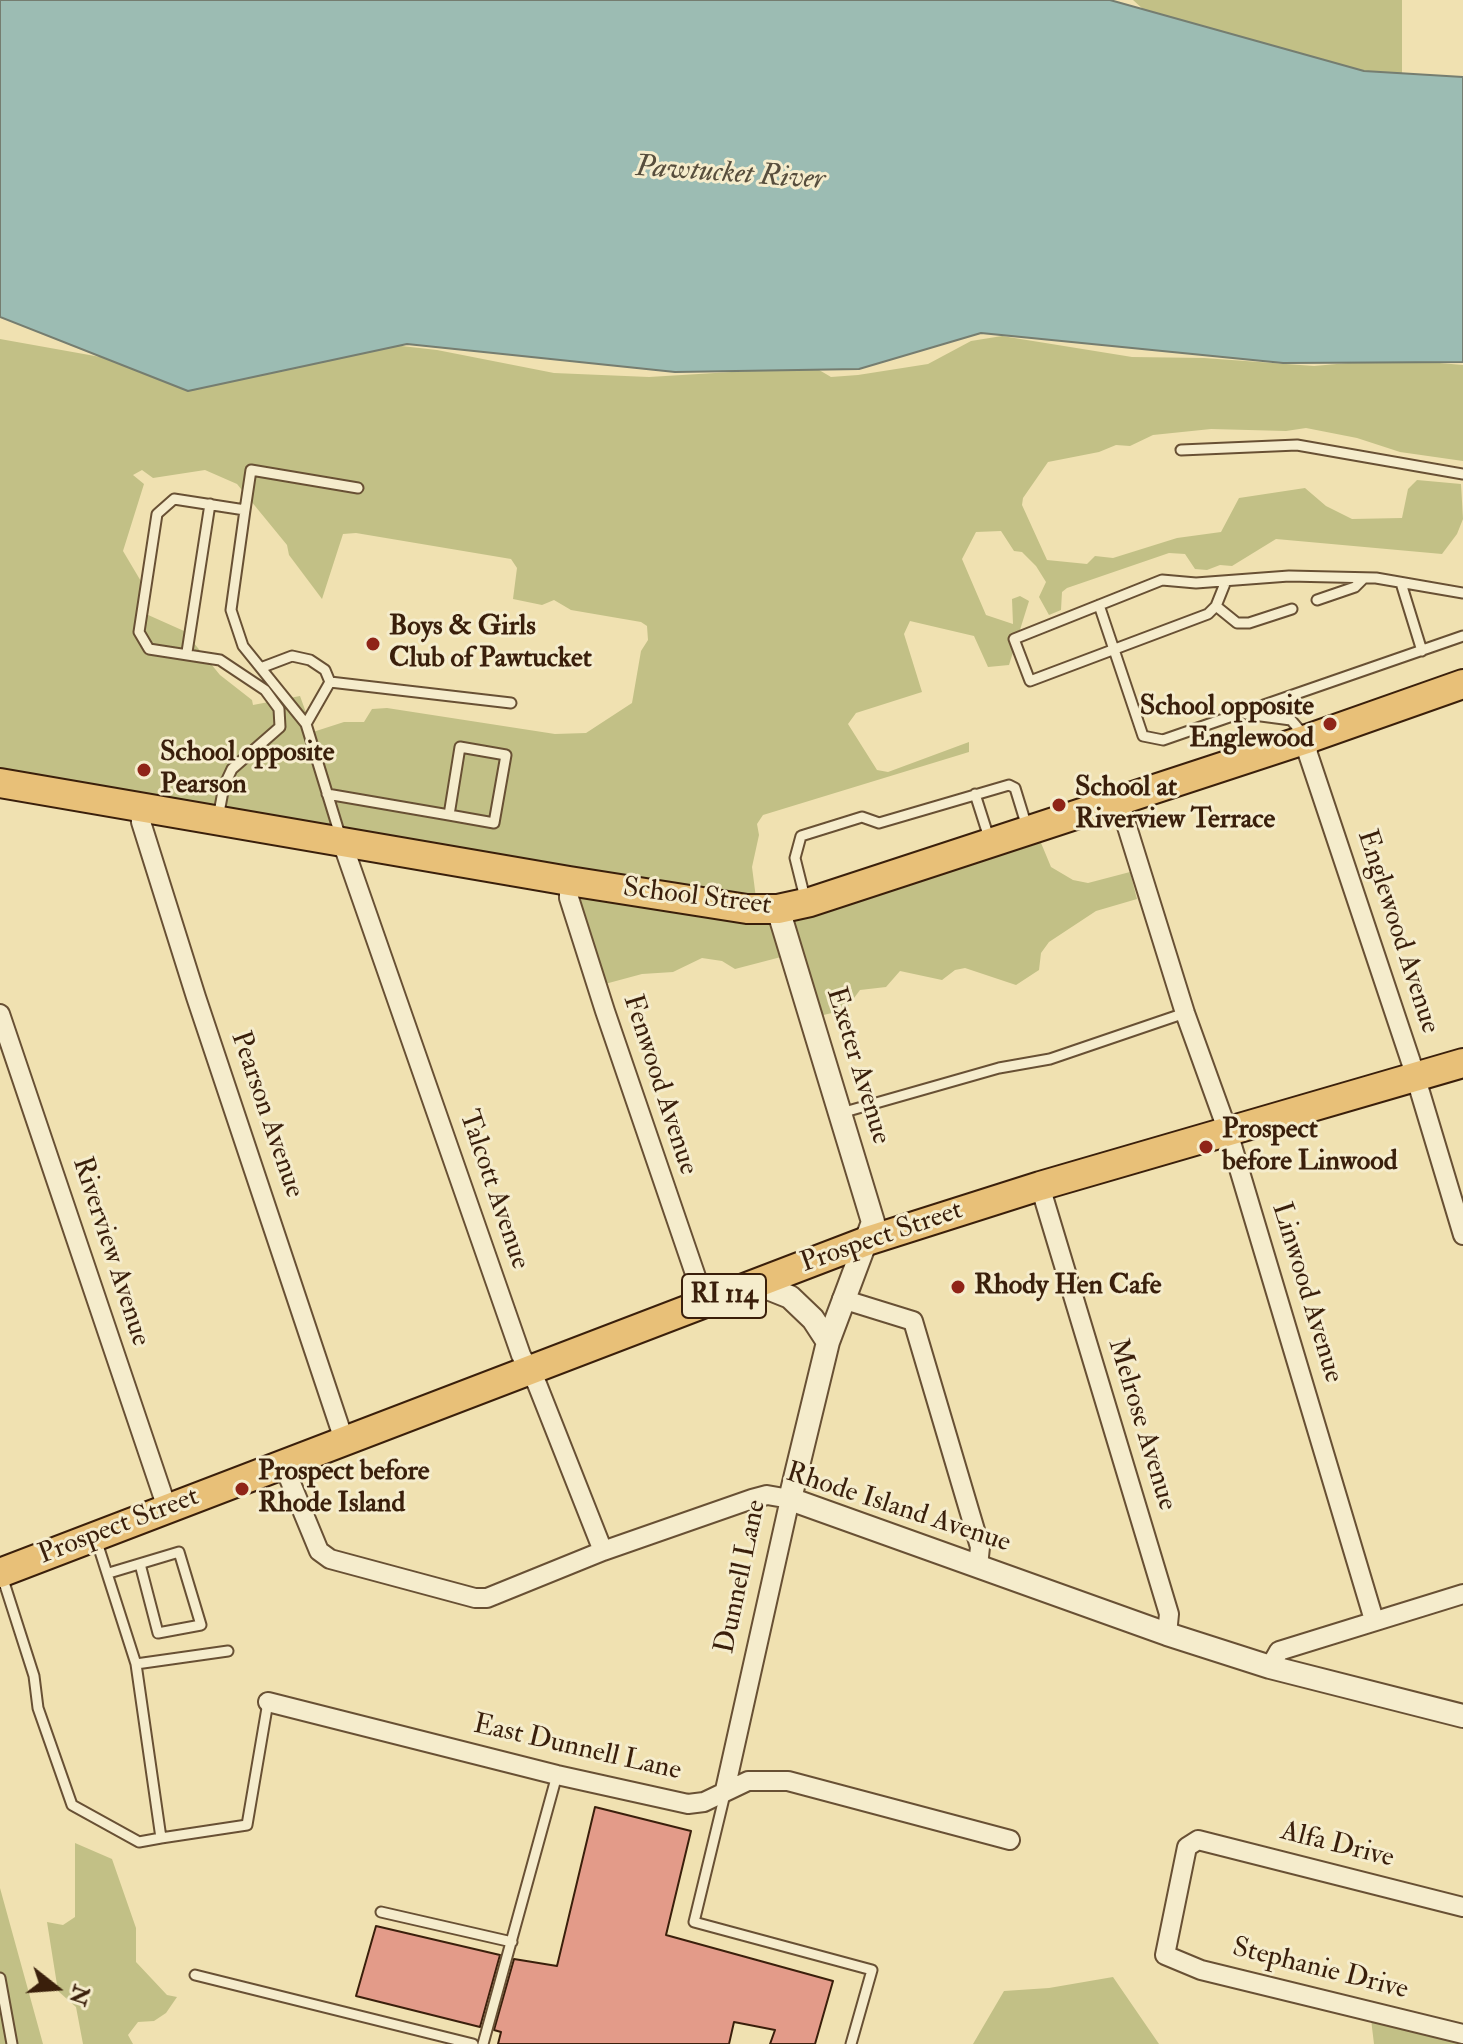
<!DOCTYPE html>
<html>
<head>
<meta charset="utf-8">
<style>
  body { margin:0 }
  #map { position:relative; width:1463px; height:2044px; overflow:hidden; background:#f0e1b1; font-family:"IM FELL Double Pica",serif }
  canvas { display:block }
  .north { position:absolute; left:16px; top:1948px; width:80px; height:80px; -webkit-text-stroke:6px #f5eccc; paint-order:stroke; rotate:107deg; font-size:22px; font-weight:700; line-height:32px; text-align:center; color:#3a1f0b }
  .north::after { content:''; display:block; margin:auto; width:28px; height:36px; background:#3a1f0b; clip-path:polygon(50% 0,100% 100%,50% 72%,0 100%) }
</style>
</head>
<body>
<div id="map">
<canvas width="1463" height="2044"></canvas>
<div class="north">N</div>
</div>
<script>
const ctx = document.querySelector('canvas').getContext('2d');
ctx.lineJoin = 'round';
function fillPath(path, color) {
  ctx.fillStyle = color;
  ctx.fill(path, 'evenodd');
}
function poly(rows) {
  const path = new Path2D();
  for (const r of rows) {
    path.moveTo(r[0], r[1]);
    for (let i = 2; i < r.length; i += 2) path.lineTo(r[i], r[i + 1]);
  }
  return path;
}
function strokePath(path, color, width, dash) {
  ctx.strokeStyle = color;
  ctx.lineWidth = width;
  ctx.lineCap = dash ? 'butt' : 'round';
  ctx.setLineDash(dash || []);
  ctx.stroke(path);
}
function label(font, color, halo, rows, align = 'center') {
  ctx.font = font + ' "IM FELL Double Pica",serif';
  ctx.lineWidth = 6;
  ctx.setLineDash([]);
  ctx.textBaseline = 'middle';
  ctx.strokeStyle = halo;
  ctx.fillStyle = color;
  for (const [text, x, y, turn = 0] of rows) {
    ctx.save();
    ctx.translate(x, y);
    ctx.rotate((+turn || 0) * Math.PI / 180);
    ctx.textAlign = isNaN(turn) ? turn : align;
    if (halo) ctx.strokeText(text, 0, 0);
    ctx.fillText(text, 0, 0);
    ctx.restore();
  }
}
fillPath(poly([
  [1133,0,1402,0,1402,75,1374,75,1155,20],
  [1002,336,1132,357,1204,358,1314,366,1393,359,1463,365,1463,461,1400,452,1357,438,1306,428,1286,431,1211,429,1153,435,1130,446,1116,445,1099,452,1048,462,1023,498,1022,505,1047,560,1087,564,1095,556,1113,558,1177,538,1221,532,1239,498,1305,488,1326,506,1352,519,1402,518,1408,489,1417,480,1461,484,1463,519,1457,534,1442,554,1276,539,1232,566,1220,565,1207,570,1195,569,1185,554,1169,553,1067,588,1062,592,1061,610,1049,615,1039,597,1046,582,1036,566,1022,552,1014,551,1001,531,976,532,962,559,986,615,1013,624,1012,599,1020,596,1029,601,1009,665,988,667,974,636,910,621,904,634,922,692,856,713,848,724,877,770,888,772,969,742,969,752,763,815,757,824,759,835,752,867,757,906,1034,826,1051,867,1073,880,1088,883,1130,872,1137,899,1096,911,1049,942,1041,953,1039,970,1016,985,965,968,955,970,942,980,900,971,886,987,860,990,845,1010,806,1019,781,957,735,969,722,961,702,958,673,972,642,974,590,988,557,890,0,782,0,339,162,368,384,344,437,350,554,373,649,377,814,367,831,377,858,375,928,364,971,341],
  [142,470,153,478,205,470,237,484,287,545,289,555,322,599,343,534,356,533,511,559,517,568,513,599,542,605,554,600,571,610,641,622,647,626,648,640,641,651,632,703,586,733,555,734,387,708,372,709,364,722,344,722,313,732,300,696,253,705,252,700,220,675,184,631,137,610,143,603,142,583,123,551,144,484,133,475],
  [75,1843,112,1859,136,1928,136,1962,167,1995,177,1997,166,2013,154,2021,138,2022,128,2035,133,2044,83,2044,76,2007,58,1991,47,1922,63,1925,75,1917],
  [0,1888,43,2044,0,2044],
  [1113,1977,1159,2044,973,2044,1004,1991,1049,1988],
  [1371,2019,1463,2034,1463,2044,1374,2044]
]), '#c2c086');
const water = poly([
  [0,0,1110,0,1364,71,1463,77,1463,362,1283,363,981,333,859,369,675,372,407,344,188,391,0,317,0,0]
]);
fillPath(water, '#9cbcb3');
strokePath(water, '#757d70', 2);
const building = poly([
  [595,1807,691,1831,666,1935,833,1981,815,2044,770,2044,775,2030,734,2022,729,2044,498,2044,501,2032,494,2030,514,1959,557,1966,595,1807],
  [376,1926,500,1955,480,2027,356,1996,376,1926]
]);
fillPath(building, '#e39b89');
strokePath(building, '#3a1f0b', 2);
const service = poly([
  [1181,450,1297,445,1463,474],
  [245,510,251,470,358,488],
  [1226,581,1216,606,1208,614,1030,681,1014,639,1162,580,1196,583,1289,576,1376,578,1463,593],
  [1401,583,1422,651],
  [1317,600,1355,587,1364,578],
  [1099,605,1143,736,1163,740,1463,636],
  [1216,606,1237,623,1249,623,1292,609],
  [187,652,210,504],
  [263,667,292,656,310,660,325,670,330,682],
  [330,682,511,703],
  [1246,714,1291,720,1303,734],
  [306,724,330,682],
  [327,794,449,815,494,823,506,755,460,747,449,815],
  [975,794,990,841],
  [218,818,224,786,232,769,280,727,279,709,265,690,220,660,149,649,139,632,157,514,174,499,245,510,231,610,243,646,306,724,340,835],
  [805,898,795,858,801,836,862,817,879,823,1009,785,1015,788,1027,827],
  [841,1113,999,1068,1050,1059,1185,1013],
  [96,1539,136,1664,228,1651],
  [109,1573,179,1552,201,1625,158,1633,140,1564],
  [2,1576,34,1676,38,1708,72,1805,139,1842,161,1838],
  [136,1664,161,1838,247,1825,268,1702],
  [725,1794,694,1922,872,1970,851,2044],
  [381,1912,512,1942],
  [195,1975,473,2044],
  [0,1978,12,2044],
  [483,2044,557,1775]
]);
const minor = poly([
  [1307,739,1308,754,1411,1062,1463,1235],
  [1119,801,1185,1013,1228,1132,1374,1620],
  [140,807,141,822,196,997,344,1440],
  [342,842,521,1355,537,1384,603,1551],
  [569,881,569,898,605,1011,705,1303],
  [0,1014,167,1508],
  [1040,1186,1169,1614,1167,1634],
  [842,1299,913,1321,980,1547,978,1566],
  [283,1464,319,1551,330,1559,475,1598,487,1598,603,1551,752,1499,767,1495,790,1499,725,1790],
  [1270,1667,1279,1651,1463,1594],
  [268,1702,557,1775,688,1804,704,1802,748,1781,788,1781,1010,1840],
  [1463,1907,1198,1840,1187,1847,1165,1955,1201,1970,1463,2034]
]);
const tertiary = poly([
  [778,909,873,1222,828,1342,790,1499,1167,1634,1270,1667,1463,1716],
  [755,1283,790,1297,813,1319,828,1342]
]);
const primary = poly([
  [0,783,569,881,747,909,778,909,810,902,1307,739,1463,684],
  [0,1573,867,1241,1040,1186,1463,1063]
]);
strokePath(service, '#685034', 13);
strokePath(minor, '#685034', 22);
strokePath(tertiary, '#685034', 26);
strokePath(primary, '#3a1f0b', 32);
strokePath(service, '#f5eccc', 9);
strokePath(minor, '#f5eccc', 18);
strokePath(tertiary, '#f5eccc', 22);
strokePath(primary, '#e8c078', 28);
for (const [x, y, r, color] of [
  [373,644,8,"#8f2418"],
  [1330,724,8,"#8f2418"],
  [144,770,8,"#8f2418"],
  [1059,805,8,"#8f2418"],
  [1206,1147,8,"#8f2418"],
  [958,1287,8,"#8f2418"],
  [242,1489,8,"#8f2418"]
]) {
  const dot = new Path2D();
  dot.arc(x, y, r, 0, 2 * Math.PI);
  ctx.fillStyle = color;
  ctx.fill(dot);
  strokePath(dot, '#f5eccc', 3);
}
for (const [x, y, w] of [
  [724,1296,84]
]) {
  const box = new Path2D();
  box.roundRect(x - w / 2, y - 22, w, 44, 6);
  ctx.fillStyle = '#f5eccc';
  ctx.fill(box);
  strokePath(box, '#3a1f0b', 2);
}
label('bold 26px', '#3a1f0b', null, [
  ["RI 114",724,1296]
]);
label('bold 28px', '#3a1f0b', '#f5eccc', [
  ["Boys & Girls",389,628],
  ["Club of Pawtucket",389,660],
  ["School opposite",1314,708,"right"],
  ["Englewood",1314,740,"right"],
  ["School opposite",160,754],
  ["Pearson",160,786],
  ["School at",1075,789],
  ["Riverview Terrace",1075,821],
  ["Prospect",1222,1131],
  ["before Linwood",1222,1163],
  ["Rhody Hen Cafe",974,1287],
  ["Prospect before",258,1473],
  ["Rhode Island",258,1505]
], 'left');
label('28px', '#3a1f0b', '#f5eccc', [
  ["School Street",697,898,7],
  ["Englewood Avenue",1397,932,72],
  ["Exeter Avenue",857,1066,73],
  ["Fenwood Avenue",659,1085,72],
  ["Pearson Avenue",266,1115,71],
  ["Talcott Avenue",493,1190,71],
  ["Prospect Street",882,1238,-19],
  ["Riverview Avenue",110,1252,72],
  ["Linwood Avenue",1306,1293,73],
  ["Melrose Avenue",1141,1425,73],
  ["Rhode Island Avenue",898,1509,18],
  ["Prospect Street",119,1527,-21],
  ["Dunnell Lane",742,1577,-78],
  ["East Dunnell Lane",577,1749,13],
  ["Alfa Drive",1337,1846,14],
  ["Stephanie Drive",1320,1970,14]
]);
label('italic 30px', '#574e3d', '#f5eccc', [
  ["Pawtucket River",730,175,4]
]);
</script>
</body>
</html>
